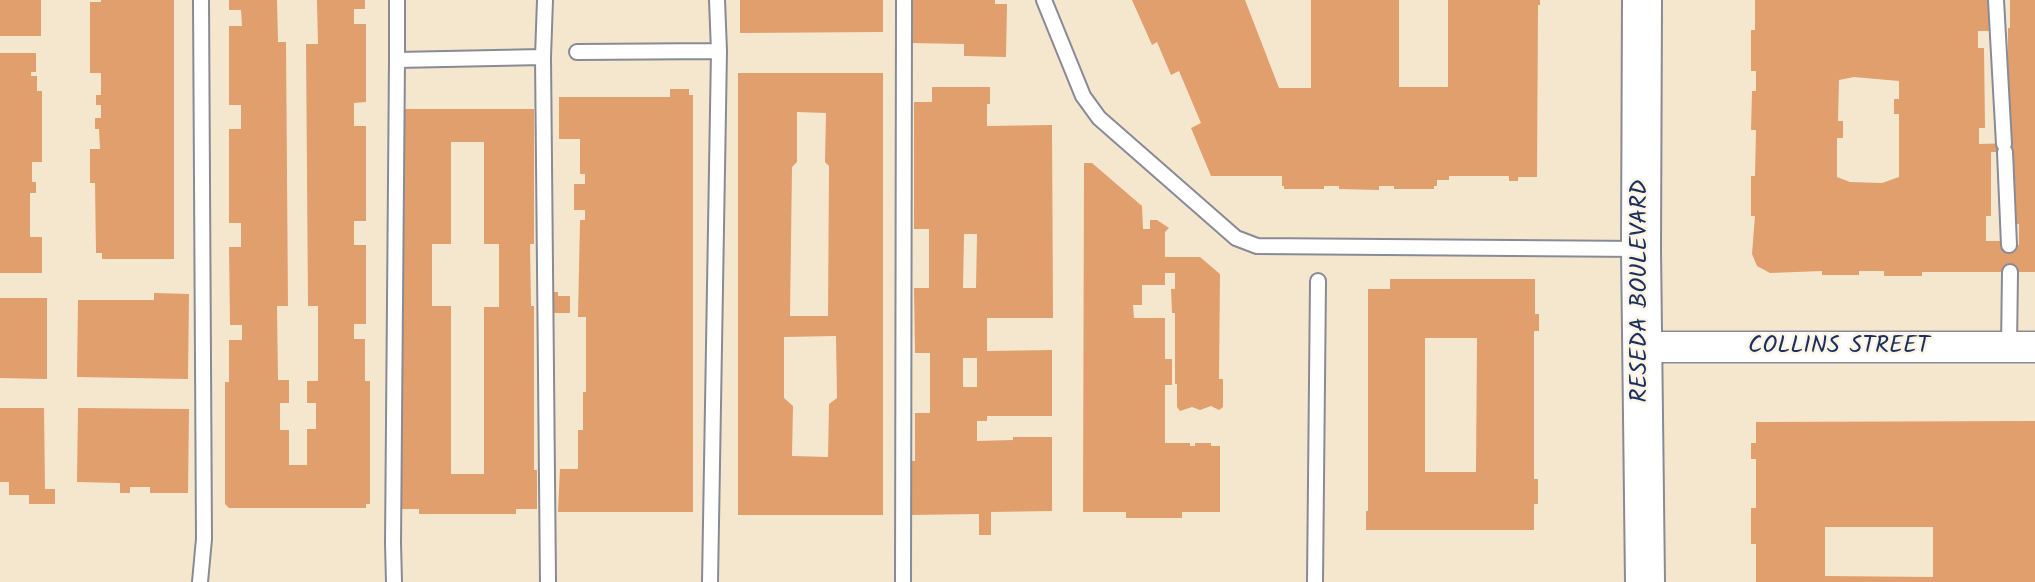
<!DOCTYPE html>
<html>
<head>
<meta charset="utf-8">
<style>
  body { margin:0 }
  canvas { display:block; background:#f5e7ce }
</style>
</head>
<body>
<canvas width="2035" height="582"></canvas>
<script>
const ctx = document.querySelector('canvas').getContext('2d');
ctx.lineJoin = 'round';
function fillPath(path, color) {
  ctx.fillStyle = color;
  ctx.fill(path, 'evenodd');
}
function poly(rows) {
  const path = new Path2D();
  for (const r of rows) {
    path.moveTo(r[0], r[1]);
    for (let i = 2; i < r.length; i += 2) path.lineTo(r[i], r[i + 1]);
  }
  return path;
}
function strokePath(path, color, width, dash) {
  ctx.strokeStyle = color;
  ctx.lineWidth = width;
  ctx.lineCap = dash ? 'butt' : 'round';
  ctx.setLineDash(dash || []);
  ctx.stroke(path);
}
function label(font, color, halo, rows, align = 'center') {
  ctx.font = font + ' Kalam,sans-serif';
  ctx.lineWidth = 5;
  ctx.setLineDash([]);
  ctx.textBaseline = 'middle';
  ctx.strokeStyle = halo;
  ctx.fillStyle = color;
  for (const [text, x, y, turn = 0] of rows) {
    ctx.save();
    ctx.translate(x, y);
    ctx.rotate((+turn || 0) * Math.PI / 180);
    ctx.textAlign = isNaN(turn) ? turn : align;
    if (halo) ctx.strokeText(text, 0, 0);
    ctx.fillText(text, 0, 0);
    ctx.restore();
  }
}
fillPath(poly([
  [0,0,41,0,41,36,0,36],
  [101,0,174,0,174,259,102,259,102,253,96,253,95,183,90,183,90,149,100,149,99,129,95,129,95,118,101,118,101,105,96,105,96,95,101,95,101,73,90,73,90,2,101,2],
  [229,0,277,0,278,42,286,42,288,306,277,306,278,380,289,380,289,403,280,403,280,430,289,430,289,465,307,465,307,429,316,429,316,403,307,403,307,381,318,381,318,306,308,306,306,44,318,44,317,0,365,0,365,9,354,9,354,24,366,24,366,102,354,103,354,126,366,126,366,221,354,221,354,245,366,245,366,324,354,324,354,339,365,339,365,381,370,381,370,504,366,504,366,508,229,508,225,504,225,382,229,382,229,340,242,340,242,325,230,325,229,247,241,247,241,223,229,223,229,129,241,129,241,105,229,105,229,26,242,26,241,10,229,10],
  [740,0,883,0,883,32,740,33],
  [910,0,995,0,995,4,1007,4,1006,57,964,56,964,44,909,43],
  [1132,0,1245,0,1279,88,1311,88,1311,0,1399,0,1399,87,1448,87,1448,0,1540,0,1540,5,1538,5,1537,177,1518,177,1518,181,1509,181,1509,176,1449,176,1449,180,1437,180,1437,186,1434,186,1434,189,1394,189,1394,186,1379,186,1379,190,1339,189,1339,186,1324,186,1324,189,1284,189,1284,186,1282,186,1282,176,1211,176,1191,128,1201,123,1179,71,1171,75,1157,42,1152,45],
  [1755,0,1988,0,1989,31,1978,31,1978,48,1984,48,1985,128,1979,128,1979,144,2012,143,2012,129,2008,129,2008,28,2010,28,2010,0,2035,0,2035,272,1922,272,1922,276,1884,276,1884,271,1859,271,1859,275,1822,275,1822,271,1770,273,1757,266,1752,254,1755,216,1751,216,1751,176,1755,176,1756,130,1751,130,1752,91,1756,91,1756,71,1751,71,1751,30,1755,30],
  [1854,77,1899,81,1899,99,1894,99,1894,114,1899,114,1899,177,1882,183,1850,182,1837,177,1837,138,1843,138,1843,121,1838,121,1839,80],
  [1991,152,2011,152,2011,224,2019,224,2019,245,2001,245,2001,241,1986,241,1986,216,1991,216],
  [0,53,36,53,36,72,31,72,31,76,37,76,37,91,42,91,42,162,32,162,32,182,36,182,36,193,30,193,30,237,42,237,42,273,0,273],
  [738,73,883,73,883,515,738,515],
  [797,112,826,113,825,162,829,166,828,316,790,316,792,167,797,162],
  [836,336,837,398,829,404,828,457,792,456,793,406,784,398,784,337],
  [932,87,990,87,990,104,987,104,987,126,1052,125,1053,318,987,318,987,351,1052,350,1052,416,987,416,987,421,977,421,977,441,1013,440,1013,437,1052,437,1052,511,991,512,991,535,979,535,979,514,909,515,909,461,915,461,915,413,930,413,930,353,915,353,914,288,929,288,929,229,914,229,914,102,932,102],
  [964,234,977,234,976,288,963,288],
  [963,358,977,358,977,387,963,387],
  [670,89,689,89,689,95,693,95,693,512,558,512,560,469,578,469,578,430,583,430,583,392,586,392,586,317,578,317,580,220,585,220,585,210,574,210,574,184,585,184,585,174,580,174,580,139,559,139,559,97,670,97],
  [401,109,534,109,534,244,530,244,531,306,534,306,534,470,537,470,537,509,516,509,516,514,419,514,419,509,398,509,398,471,401,471],
  [451,142,484,142,484,244,499,244,499,307,484,307,484,474,451,474,451,306,432,306,432,244,451,244],
  [1084,163,1092,163,1142,206,1143,229,1150,229,1150,220,1157,220,1169,228,1165,232,1165,257,1200,257,1220,274,1219,379,1223,379,1223,407,1219,410,1211,406,1200,410,1192,407,1180,411,1177,407,1177,384,1175,384,1175,313,1172,313,1171,289,1175,289,1175,273,1165,273,1165,285,1142,285,1142,305,1133,305,1134,318,1165,318,1165,359,1172,359,1172,385,1165,385,1165,443,1190,443,1190,446,1195,446,1195,443,1211,443,1211,446,1220,446,1220,512,1182,512,1182,518,1126,518,1126,512,1083,512],
  [1390,279,1535,279,1535,314,1539,314,1539,331,1534,331,1534,479,1538,479,1538,504,1534,504,1534,530,1366,530,1366,511,1368,511,1368,289,1390,289],
  [1425,338,1477,338,1476,472,1425,472],
  [553,292,558,292,558,296,570,296,570,313,553,313],
  [154,293,189,294,188,379,77,377,78,300,154,300],
  [0,298,47,298,47,379,0,378],
  [0,408,44,408,45,489,55,489,55,504,29,504,29,495,9,495,9,482,0,482],
  [78,408,189,409,188,493,150,493,150,487,130,487,130,493,120,493,120,483,77,482],
  [2035,421,2035,582,1756,582,1756,544,1751,544,1751,508,1756,508,1756,459,1751,459,1751,443,1756,443,1756,422],
  [1825,527,1933,527,1933,577,1825,576]
]), '#e09f6d');
const service = poly([
  [545,0,543,57,548,582],
  [717,0,719,51],
  [1044,0,1083,96,1099,118,1236,238,1257,246,1640,249],
  [1996,0,2004,144],
  [577,52,719,51,710,582],
  [397,60,397,0],
  [2005,152,2009,245],
  [2009,347,2010,272],
  [200,582,204,539,201,0],
  [394,582,393,543,397,60,543,57],
  [903,582,904,0],
  [1315,582,1318,281]
]);
const minor = poly([
  [1643,347,2035,347]
]);
const primary = poly([
  [1642,0,1641,249,1645,582]
]);
strokePath(service, '#888b96', 18);
strokePath(minor, '#888b96', 33);
strokePath(primary, '#888b96', 42);
strokePath(service, '#fff', 14);
strokePath(minor, '#fff', 30);
strokePath(primary, '#fff', 38);
label('24px', '#1b2f5e', '#fcf5e5', [
  ["RESEDA BOULEVARD",1642,291,-90],
  ["COLLINS STREET",1839,348]
]);
</script>
</body>
</html>
